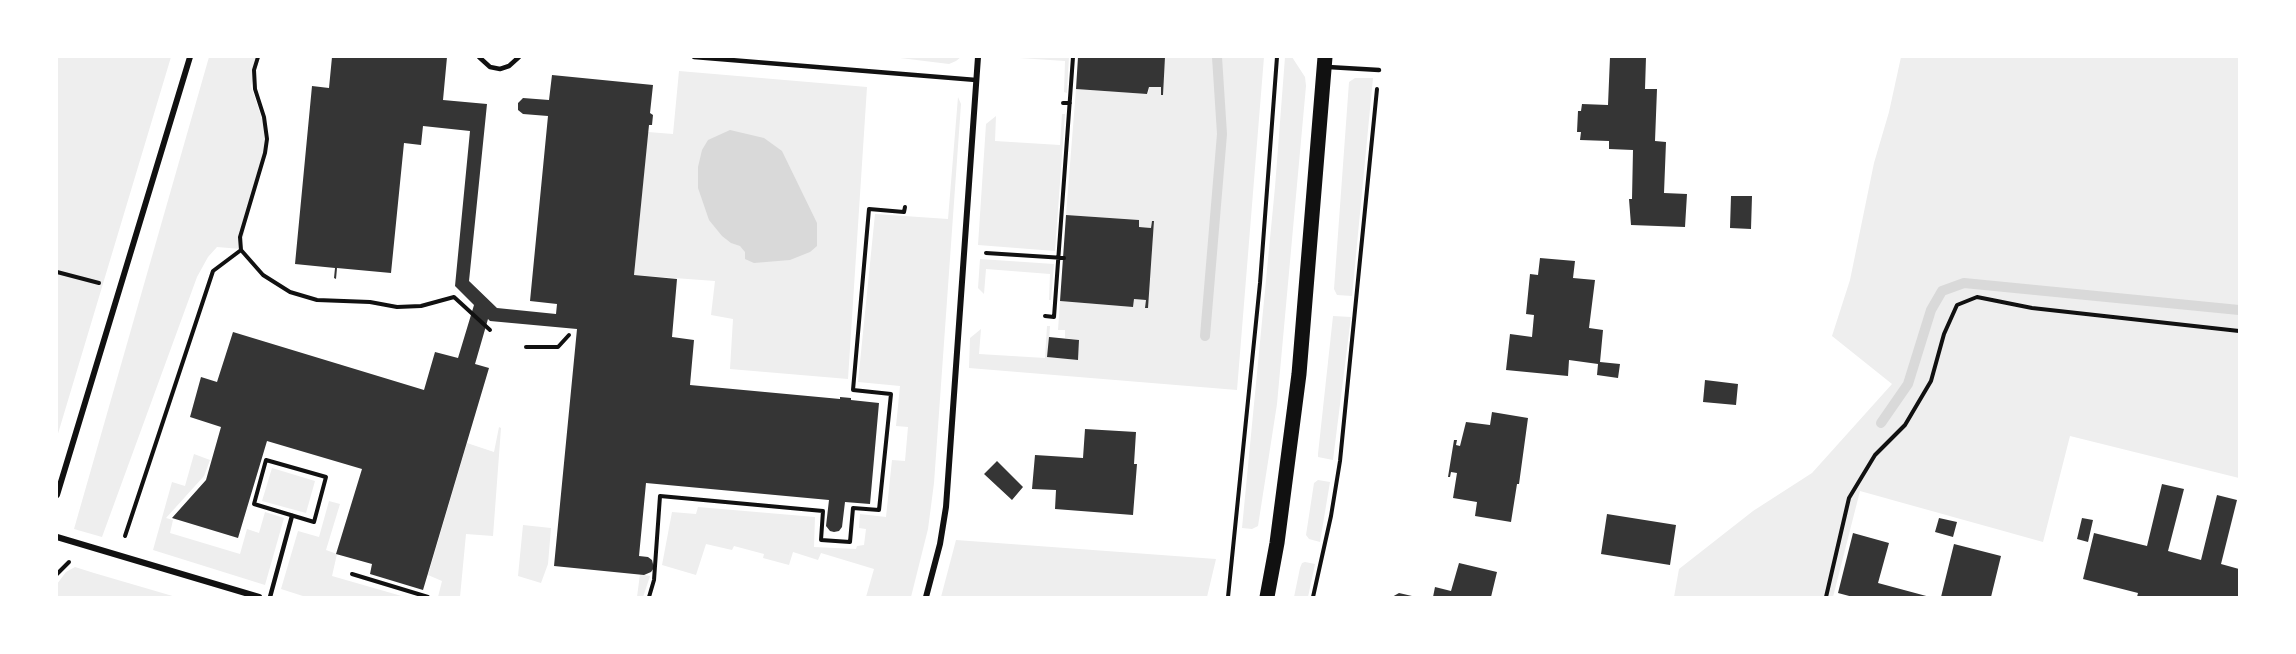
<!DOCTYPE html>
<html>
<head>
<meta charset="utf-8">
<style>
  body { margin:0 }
  #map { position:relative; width:2296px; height:654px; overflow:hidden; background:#fff; font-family:Merriweather,serif }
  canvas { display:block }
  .frame { position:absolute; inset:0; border:58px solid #fff; pointer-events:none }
</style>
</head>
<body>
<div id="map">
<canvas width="2296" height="654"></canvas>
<div class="frame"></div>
</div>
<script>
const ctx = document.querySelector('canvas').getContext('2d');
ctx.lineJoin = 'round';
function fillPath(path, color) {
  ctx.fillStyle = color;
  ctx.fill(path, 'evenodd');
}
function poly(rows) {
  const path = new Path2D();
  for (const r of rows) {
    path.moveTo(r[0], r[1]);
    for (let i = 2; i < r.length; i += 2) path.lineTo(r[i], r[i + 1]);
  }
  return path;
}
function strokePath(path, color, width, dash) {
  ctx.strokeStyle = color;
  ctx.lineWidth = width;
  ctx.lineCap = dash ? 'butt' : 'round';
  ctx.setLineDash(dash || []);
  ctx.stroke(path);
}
fillPath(poly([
  [57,57,171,57,57,437],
  [209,57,260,57,251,86,264,125,265,148,252,191,241,249,217,247,208,257,197,277,102,537,74,529],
  [892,57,961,57,956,61,949,64],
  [1004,57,1069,57,1067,93,1064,92,1065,61],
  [1165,57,1264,57,1237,390,969,368,970,338,981,329,979,354,1045,358,1047,326,1050,326,1048,357,1078,360,1079,340,1065,338,1065,330,1058,330,1060,301,1133,307,1134,299,1146,300,1151,266,1154,221,1152,221,1151,228,1139,227,1139,220,1066,215,1076,89,1148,94,1149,87,1161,87,1162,95],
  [1285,57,1292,57,1305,77,1306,86,1277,404,1258,526,1252,529,1242,528,1275,187],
  [1901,57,2239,57,2239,478,2070,436,2043,542,1860,491,1833,597,1674,597,1679,569,1753,511,1812,473,1892,384,1832,336,1850,280,1874,163,1889,112],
  [679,71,867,87,848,379,730,369,733,319,711,315,715,281,634,275,648,132,673,134],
  [1355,78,1373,78,1352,296,1337,295,1334,289,1349,82],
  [958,97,961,104,934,483,928,529,911,597,866,597,874,569,821,553,818,560,793,552,789,565,763,558,764,554,734,546,732,550,706,544,696,575,662,565,672,512,696,514,698,507,815,517,814,547,856,549,857,546,864,545,866,529,859,528,860,514,886,517,892,460,905,461,908,427,896,426,900,386,858,382,875,214,948,219],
  [1062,114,1065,114,1055,251,978,245,986,124,996,116,995,141,1060,145],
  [980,259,1054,264,1051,300,1049,300,1050,274,986,269,984,294,978,288],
  [1333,316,1351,317,1333,460,1318,457,1318,454],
  [499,427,501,428,493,536,466,534,460,597,438,597,442,581,428,575,467,443,494,452],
  [194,454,210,460,204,476,166,518,173,520,170,533,240,554,247,529,259,533,265,512,284,518,265,585,153,550,172,482,185,486],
  [272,468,315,481,306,513,262,501],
  [1318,480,1330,482,1320,542,1309,539,1306,535,1314,483],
  [329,501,340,504,326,550,337,554,332,576,405,597,306,597,281,589,298,531,319,537],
  [523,525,551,528,548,564,541,583,518,576],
  [956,540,1216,559,1207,597,941,597],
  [1305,562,1315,564,1308,597,1294,597,1300,568,1302,563],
  [75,567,94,573,176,597,57,597,57,584,66,572],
  [640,574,650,576,643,597,637,597]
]), '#eee');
fillPath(poly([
  [730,130,764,138,782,151,817,223,817,246,810,252,790,260,754,263,745,259,745,252,740,246,731,243,722,236,709,220,698,188,698,167,702,150,708,140]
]), '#d9d9d9');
strokePath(poly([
  [1205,336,1222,134,1217,57],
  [1881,423,1908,384,1931,310,1942,291,1964,283,2239,310]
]), '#d9d9d9', 10);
fillPath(poly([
  [332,57,447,57,443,100,487,104,469,281,497,308,556,314,557,304,530,301,548,116,523,114,518,110,518,103,523,98,549,100,552,75,653,85,650,113,653,115,652,125,649,125,634,275,677,279,672,337,694,340,690,385,840,399,840,397,851,398,851,400,879,403,870,504,845,502,842,527,839,531,834,532,830,531,826,526,829,500,646,483,639,556,648,557,652,560,654,568,651,572,644,575,554,566,577,329,490,321,488,319,475,364,489,368,423,590,370,574,372,564,336,554,362,469,267,441,238,538,172,518,206,480,221,427,190,417,201,377,217,382,233,332,424,390,435,352,458,358,474,305,455,286,470,131,423,126,421,145,404,143,391,273,337,268,336,279,334,278,335,268,295,264,312,86,329,88],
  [1078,57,1165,57,1163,95,1161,95,1161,87,1149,87,1147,94,1076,89],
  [1610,57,1646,57,1645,89,1657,89,1655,141,1666,142,1664,193,1687,194,1685,227,1631,225,1629,199,1632,199,1633,150,1609,149,1609,141,1580,140,1581,132,1577,132,1578,111,1581,111,1582,104,1608,105],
  [1731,196,1752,196,1751,229,1730,228],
  [1066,215,1139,220,1139,227,1151,228,1152,221,1154,221,1148,308,1145,308,1146,300,1134,299,1133,307,1060,301],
  [1540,258,1575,261,1573,278,1595,280,1589,328,1603,330,1600,362,1620,364,1618,378,1597,375,1598,364,1569,360,1568,376,1506,370,1510,334,1532,337,1534,315,1526,314,1530,274,1538,275],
  [1049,337,1079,340,1078,360,1047,357],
  [1705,380,1738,384,1736,405,1703,402],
  [1492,412,1528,418,1519,484,1517,484,1511,522,1475,516,1477,502,1453,498,1457,473,1451,472,1450,477,1448,477,1454,440,1457,440,1456,445,1460,446,1466,422,1490,425],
  [1085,429,1136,432,1134,464,1137,464,1133,515,1055,509,1056,490,1032,489,1035,455,1083,458],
  [997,461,1023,487,1012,500,984,474],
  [2162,484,2184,489,2168,551,2201,560,2217,495,2237,500,2221,564,2239,569,2239,597,2137,597,2138,593,2083,579,2094,533,2147,546],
  [1607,514,1676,525,1670,565,1601,554],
  [1939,518,1957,522,1953,537,1935,532],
  [2082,518,2093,520,2088,542,2077,539],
  [1853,533,1889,543,1878,583,1930,597,1853,597,1838,593],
  [1954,544,2001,556,1991,597,1941,597],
  [1459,563,1497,572,1491,597,1433,597,1435,587,1451,591],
  [1399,593,1412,596,1412,597,1392,597]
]), '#353535');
strokePath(poly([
  [258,57,254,70,255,89,264,117,267,139,265,153,240,237,241,250,263,275,290,292,317,300,370,302,397,307,421,306,454,297,490,330],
  [1063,103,1070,103],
  [986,253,1064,258],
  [57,272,99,283],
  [1045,316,1054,317,1073,57],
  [526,347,558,347,569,335],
  [266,460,326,477,314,522,254,504,266,460],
  [125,536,213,271,241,250],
  [57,574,69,562],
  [352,574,428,597],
  [649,597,654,580,660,496,823,511,821,540,850,542,853,508,879,510,891,394,853,390,869,209,904,212,905,207],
  [1228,597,1260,283,1277,57],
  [1313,597,1331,516,1340,461,1377,89],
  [1826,597,1849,498,1875,455,1905,425,1931,381,1944,334,1957,305,1977,297,2032,308,2239,331]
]), '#111', 4);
strokePath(poly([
  [479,57,490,67,500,69,509,66,519,57],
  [694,57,976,80],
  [1328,67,1379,70],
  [270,597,292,516]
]), '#111', 4.5);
strokePath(poly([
  [57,495,190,57],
  [57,537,259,597],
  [926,597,940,544,946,507,978,57]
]), '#111', 6);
strokePath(poly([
  [1267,597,1277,543,1299,374,1325,57]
]), '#111', 15);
</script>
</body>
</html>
